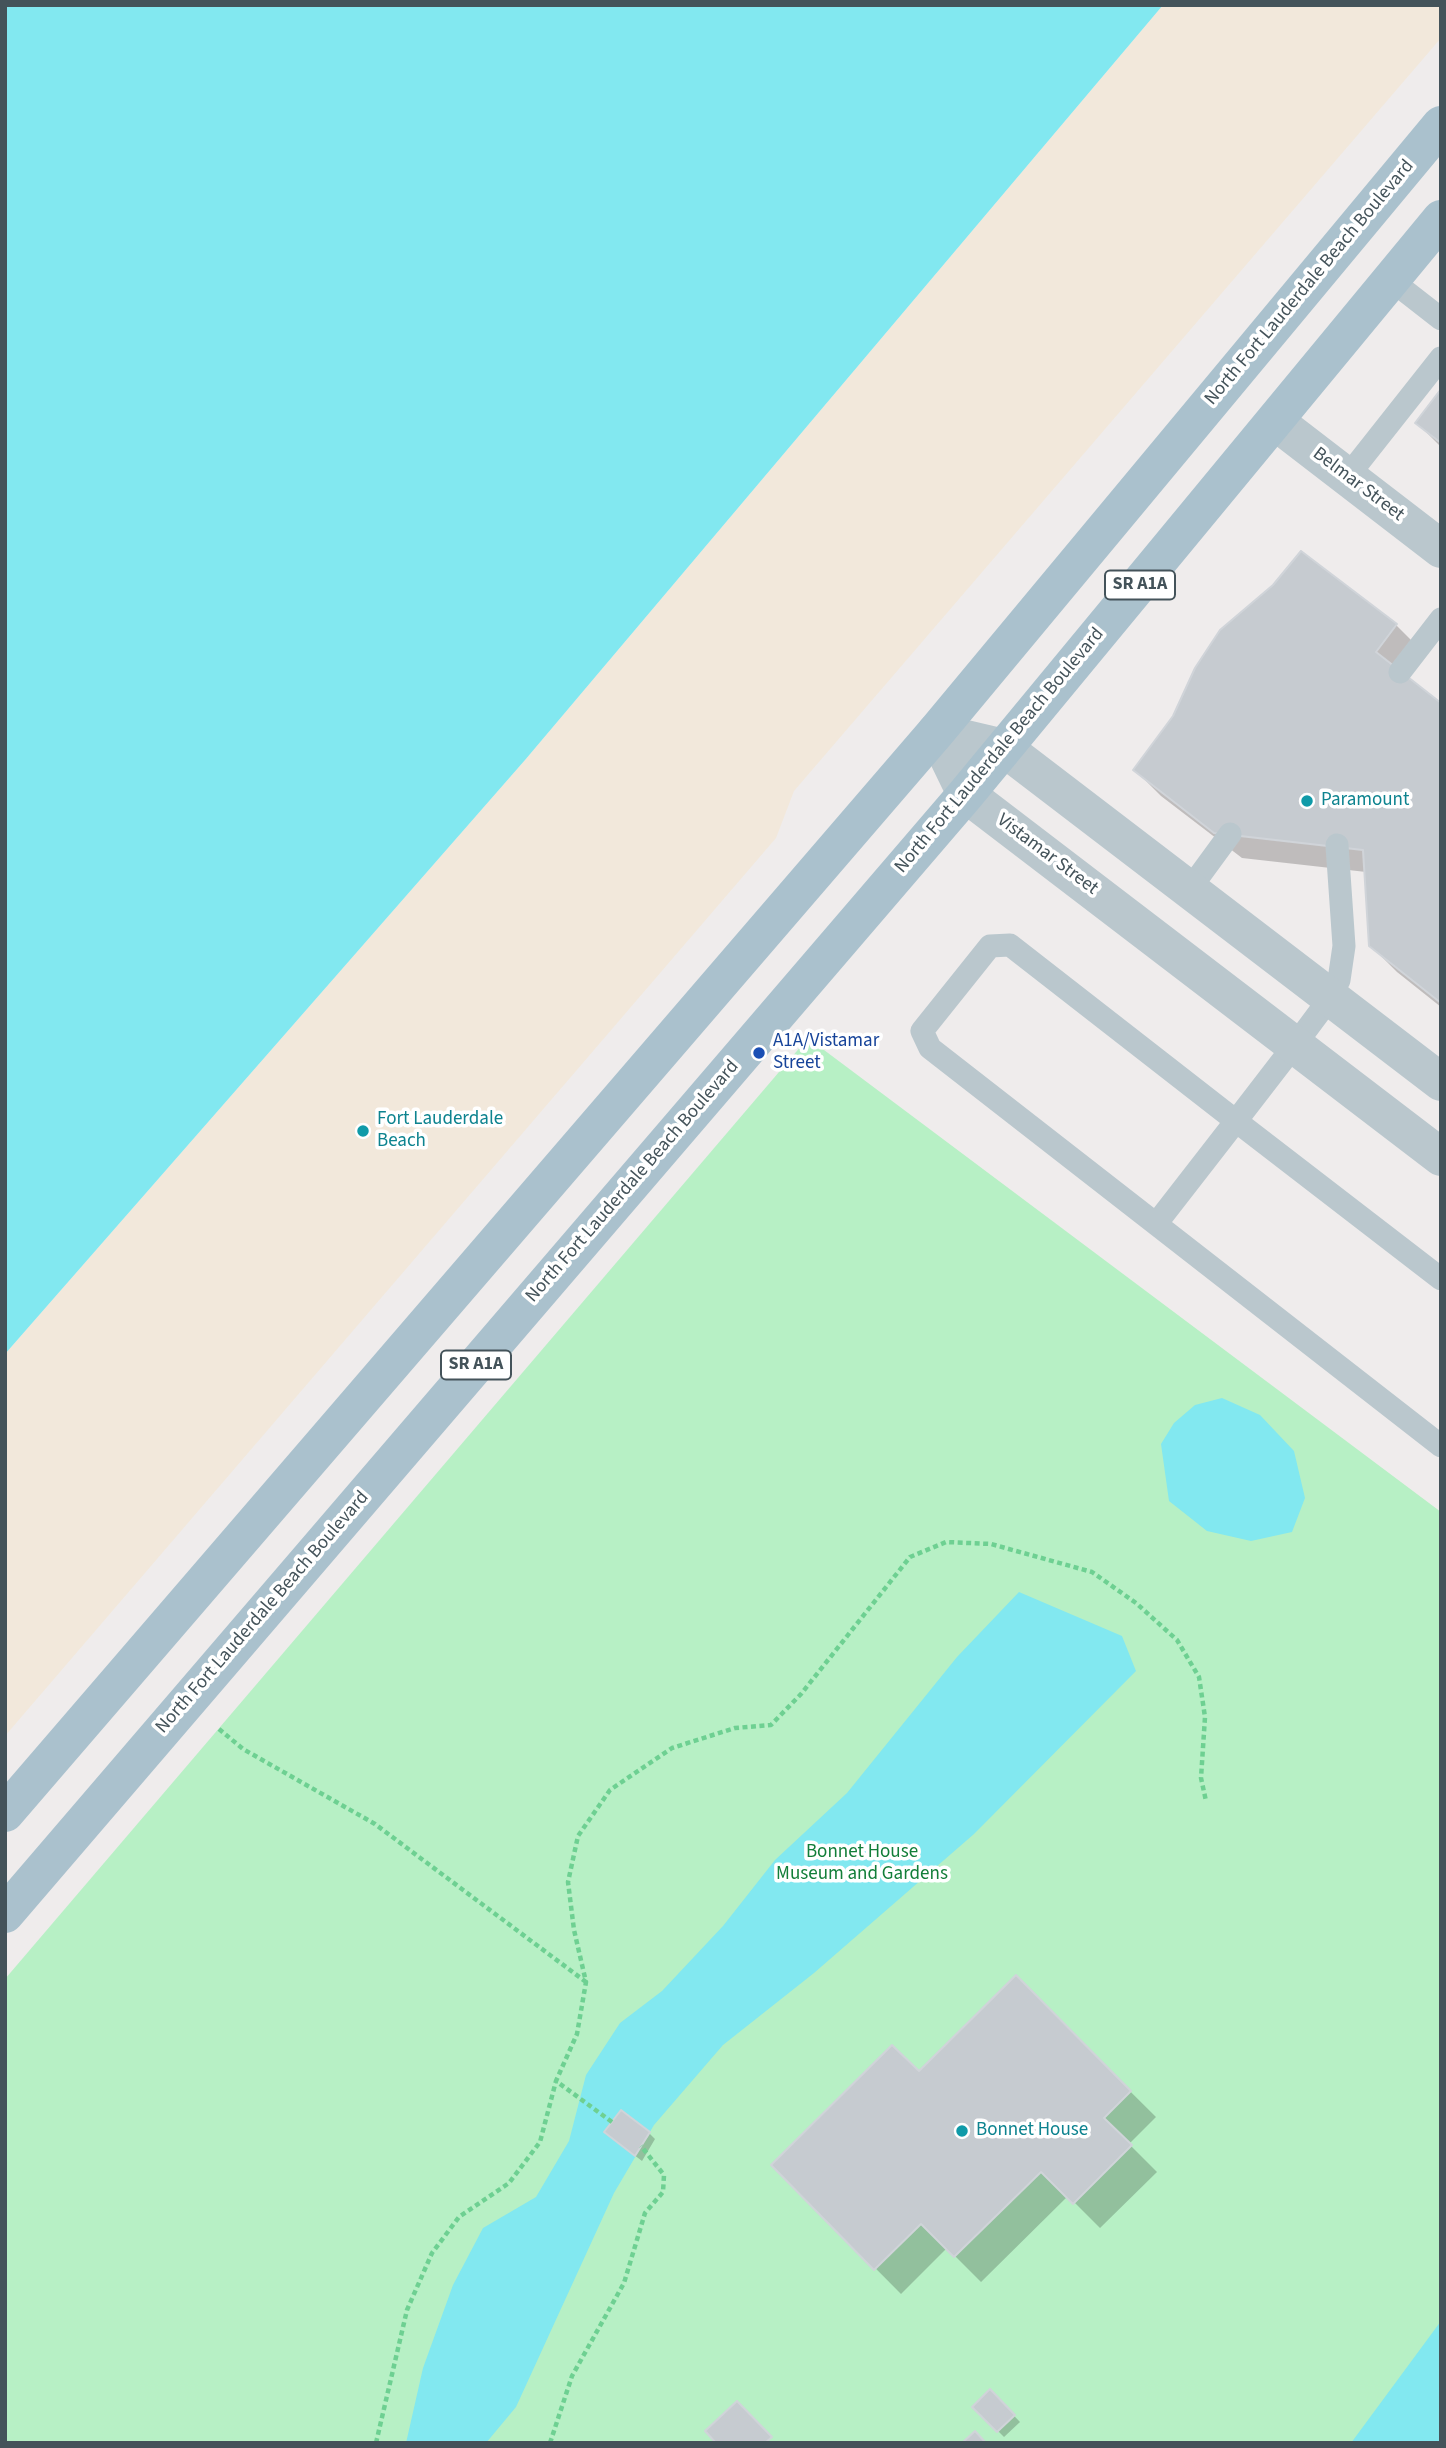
<!DOCTYPE html>
<html>
<head>
<meta charset="utf-8">
<style>
  body { margin:0 }
  #map { position:relative; width:1446px; height:2448px; overflow:hidden; background:#efecec; font-family:"Source Sans 3",sans-serif }
  canvas { display:block }
  .frame { position:absolute; inset:0; border:7px solid #44535a; pointer-events:none }
</style>
</head>
<body>
<div id="map">
<canvas width="1446" height="2448"></canvas>
<div class="frame"></div>
</div>
<script>
const ctx = document.querySelector('canvas').getContext('2d');
ctx.lineJoin = 'round';
function fillPath(path, color) {
  ctx.fillStyle = color;
  ctx.fill(path, 'evenodd');
}
function poly(rows) {
  const path = new Path2D();
  for (const r of rows) {
    path.moveTo(r[0], r[1]);
    for (let i = 2; i < r.length; i += 2) path.lineTo(r[i], r[i + 1]);
  }
  return path;
}
function strokePath(path, color, width, dash) {
  ctx.strokeStyle = color;
  ctx.lineWidth = width;
  ctx.lineCap = dash ? 'butt' : 'round';
  ctx.setLineDash(dash || []);
  ctx.stroke(path);
}
function label(font, color, halo, rows, align = 'center') {
  ctx.font = font + ' "Source Sans 3",sans-serif';
  ctx.lineWidth = 7;
  ctx.setLineDash([]);
  ctx.textBaseline = 'middle';
  ctx.strokeStyle = halo;
  ctx.fillStyle = color;
  for (const [text, x, y, turn = 0] of rows) {
    ctx.save();
    ctx.translate(x, y);
    ctx.rotate((+turn || 0) * Math.PI / 180);
    ctx.textAlign = isNaN(turn) ? turn : align;
    if (halo) ctx.strokeText(text, 0, 0);
    ctx.fillText(text, 0, 0);
    ctx.restore();
  }
}
fillPath(poly([
  [808,1038,1441,1512,1441,2443,5,2443,5,1979]
]), '#b7f0c5');
fillPath(poly([
  [1163,5,1441,5,1441,38,794,791,776,838,5,1736,5,1354,525,760]
]), '#f2e8db');
fillPath(poly([
  [5,5,1163,5,525,760,5,1354],
  [1222,1398,1260,1415,1294,1451,1305,1498,1292,1532,1251,1541,1207,1531,1169,1501,1161,1444,1174,1423,1195,1405],
  [1019,1592,1122,1636,1136,1671,974,1834,814,1973,723,2045,654,2125,614,2193,516,2407,486,2443,406,2443,423,2368,453,2285,483,2228,536,2197,569,2141,586,2075,620,2023,662,1991,723,1926,775,1860,847,1793,957,1657],
  [1441,2321,1441,2443,1351,2443]
]), '#82e8f0');
fillPath(poly([
  [1441,392,1441,447,1417,423],
  [1396,625,1422,651,1403,676,1441,705,1441,1007,1397,972,1370,945,1366,872,1242,858,1161,796,1135,770],
  [1016,1978,1156,2117,1129,2144,1157,2172,1100,2228,1068,2196,981,2282,947,2248,901,2294,773,2165,919,2074],
  [649,2133,655,2139,642,2161,612,2138],
  [990,2391,1020,2422,1004,2437,974,2407]
]), '#0003');
const building = poly([
  [1441,389,1441,443,1415,423,1441,389],
  [1301,551,1397,624,1376,652,1441,703,1441,1003,1369,946,1363,850,1214,833,1133,770,1173,716,1195,668,1220,630,1273,585,1301,551],
  [1016,1975,1131,2091,1104,2118,1132,2145,1073,2204,1041,2172,954,2257,921,2224,874,2270,771,2165,892,2045,919,2071,1016,1975],
  [621,2110,650,2132,635,2156,604,2132,621,2110],
  [990,2389,1015,2415,997,2432,972,2407,990,2389],
  [737,2401,772,2437,765,2443,716,2443,705,2431,737,2401],
  [975,2431,986,2443,962,2443,975,2431]
]);
fillPath(building, '#c6cbd0');
strokePath(building, '#d0d4d9', 2);
strokePath(poly([
  [219,1729,243,1749,375,1824,586,1982],
  [612,2122,556,2081,577,2034,586,1982,574,1930,568,1882,578,1836,610,1790,672,1748,735,1728,771,1725,801,1694,910,1557,946,1542,991,1544,1092,1572,1136,1603,1177,1640,1199,1677,1205,1717,1201,1778,1206,1801],
  [376,2443,407,2310,432,2253,459,2217,509,2183,540,2142,556,2081],
  [550,2443,572,2376,624,2283,645,2213,663,2192,664,2175,641,2146]
]), '#6ed092', 4.5, [5, 3.5]);
strokePath(poly([
  [1391,280,1441,319],
  [1347,477,1441,358],
  [1400,672,1441,619],
  [1337,845,1344,946,1339,980,1330,998,1295,1045,1283,1060,1236,1121,1156,1224,930,1048,922,1031,990,946,1010,945,1236,1121,1441,1279],
  [1189,890,1230,834],
  [1156,1224,1441,1446]
]), '#bac7cd', 23);
strokePath(poly([
  [1276,422,1441,549],
  [936,732,966,794,1441,1157],
  [936,732,1004,748,1441,1082]
]), '#bac7cd', 38);
strokePath(poly([
  [5,1813,936,732,1441,125],
  [5,1914,966,794,1441,219]
]), '#aac1cd', 38);
for (const [x, y, r, color] of [
  [1307,801,7,"#0f9aa8"],
  [759,1053,7,"#1a4fb4"],
  [363,1131,7,"#0f9aa8"],
  [962,2131,7,"#0f9aa8"]
]) {
  const dot = new Path2D();
  dot.arc(x, y, r, 0, 2 * Math.PI);
  ctx.fillStyle = color;
  ctx.fill(dot);
  strokePath(dot, '#fff', 2.5);
}
for (const [x, y, w] of [
  [1140,585,70],
  [476,1365,70]
]) {
  const box = new Path2D();
  box.roundRect(x - w / 2, y - 14.5, w, 29, 5);
  ctx.fillStyle = '#fff';
  ctx.fill(box);
  strokePath(box, '#44535a', 2);
}
label('bold 18px', '#44535a', null, [
  ["SR A1A",1140,585],
  ["SR A1A",476,1365]
]);
label('19px', '#44535a', '#fff', [
  ["North Fort Lauderdale Beach Boulevard",1310,283,-50],
  ["Belmar Street",1358,485,37],
  ["North Fort Lauderdale Beach Boulevard",1000,751,-50],
  ["Vistamar Street",1047,855,37],
  ["North Fort Lauderdale Beach Boulevard",633,1182,-49],
  ["North Fort Lauderdale Beach Boulevard",263,1613,-49]
]);
label('19px', '#0d838f', '#fff', [
  ["Paramount",1321,801],
  ["Fort Lauderdale",377,1120],
  ["Beach",377,1142],
  ["Bonnet House",976,2131]
], 'left');
label('19px', '#164399', '#fff', [
  ["A1A/Vistamar",773,1042],
  ["Street",773,1064]
], 'left');
label('19px', '#127e39', '#fff', [
  ["Bonnet House",862,1853],
  ["Museum and Gardens",862,1875]
]);
</script>
</body>
</html>
